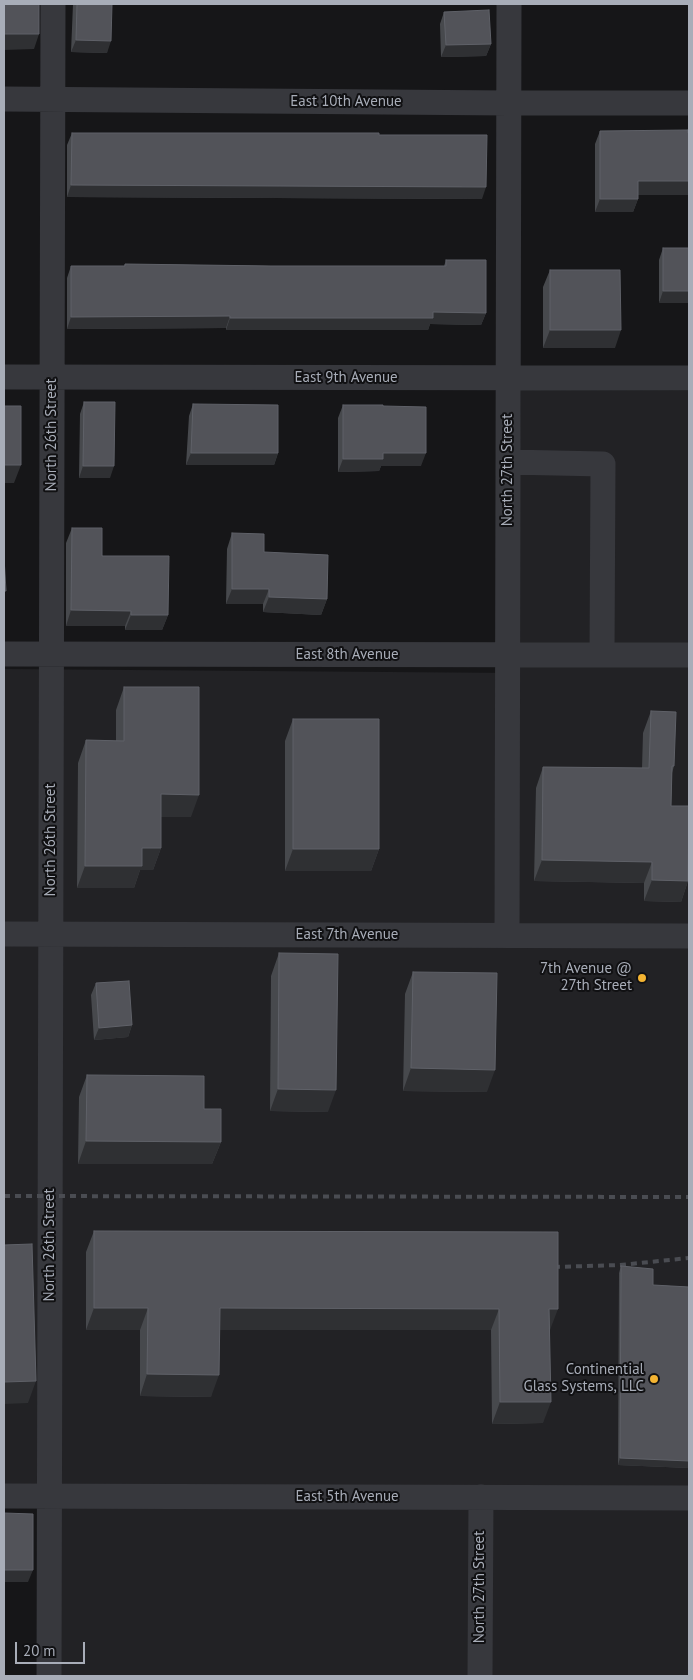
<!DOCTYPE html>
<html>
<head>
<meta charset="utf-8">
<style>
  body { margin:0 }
  #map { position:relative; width:693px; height:1680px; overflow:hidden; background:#161618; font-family:"PT Sans",sans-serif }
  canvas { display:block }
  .frame { position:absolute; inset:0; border:5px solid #a8adb8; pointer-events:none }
  .scale { position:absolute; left:15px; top:1642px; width:70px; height:22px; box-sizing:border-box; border:2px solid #a8adb8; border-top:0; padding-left:6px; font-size:15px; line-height:18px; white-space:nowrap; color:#a8adb8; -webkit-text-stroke:4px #111113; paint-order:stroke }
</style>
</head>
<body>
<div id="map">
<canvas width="693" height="1680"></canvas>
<div class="frame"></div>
<div class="scale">20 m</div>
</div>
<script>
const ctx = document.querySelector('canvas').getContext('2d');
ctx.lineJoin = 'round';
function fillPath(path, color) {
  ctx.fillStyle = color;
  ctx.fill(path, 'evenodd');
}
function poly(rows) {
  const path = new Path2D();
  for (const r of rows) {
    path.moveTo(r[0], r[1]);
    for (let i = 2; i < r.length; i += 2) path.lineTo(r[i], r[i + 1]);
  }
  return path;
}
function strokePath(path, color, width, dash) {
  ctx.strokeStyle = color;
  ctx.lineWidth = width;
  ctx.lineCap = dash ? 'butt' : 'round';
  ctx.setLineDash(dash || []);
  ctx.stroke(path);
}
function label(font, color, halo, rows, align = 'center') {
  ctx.font = font + ' "PT Sans",sans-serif';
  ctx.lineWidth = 4;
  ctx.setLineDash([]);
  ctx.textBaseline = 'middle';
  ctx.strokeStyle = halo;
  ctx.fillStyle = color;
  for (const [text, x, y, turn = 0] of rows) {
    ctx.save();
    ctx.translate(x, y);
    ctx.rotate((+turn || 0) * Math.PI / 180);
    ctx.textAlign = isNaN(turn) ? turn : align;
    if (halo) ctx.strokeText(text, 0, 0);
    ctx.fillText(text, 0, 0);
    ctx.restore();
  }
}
fillPath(poly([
  [521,390,689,391,689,1676,44,1676,45,1494,4,1493,4,669,517,673]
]), '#222225');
strokePath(poly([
  [4,99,509,103,689,103],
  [4,377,689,378],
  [508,462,603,464,602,655],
  [4,654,689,655],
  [4,934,689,936],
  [507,935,509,4],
  [4,1496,689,1498],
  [49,1676,53,4],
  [480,1676,481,1497]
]), '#37383d', 25);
strokePath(poly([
  [4,1196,689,1197],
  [554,1267,620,1265,689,1258]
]), '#4a4c52', 4, [6, 5]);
fillPath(poly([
  [73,4,112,4,107,53,71,52],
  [444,12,491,44,486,56,441,57,440,24],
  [600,131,689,195,638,195,638,199,633,212,595,212,595,144],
  [72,133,379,135,482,199,67,197,67,145],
  [663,248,689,248,659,303,659,260],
  [446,260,486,313,481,325,430,324,428,330,226,330,226,328,67,329,67,278,71,266,124,266,125,264,271,266,444,266],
  [550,270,615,348,543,348,543,287],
  [84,402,110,478,79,478,80,414],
  [193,404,278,453,274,465,186,465,189,416],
  [343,405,383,406,421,466,381,466,379,471,338,472,338,418],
  [72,528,168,615,162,630,125,630,125,626,66,626,66,543],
  [232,533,264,552,327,599,321,615,263,612,263,604,226,604,227,549],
  [124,687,191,817,161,817,161,848,153,870,140,870,134,888,77,888,78,763,86,740,116,741,116,710],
  [651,711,674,766,672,773,671,806,688,881,681,902,644,901,644,883,534,881,536,788,543,767,642,768,643,733],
  [293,719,379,849,371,871,285,871,285,741],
  [279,953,328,1112,270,1111,271,976],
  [413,972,487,1092,403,1091,405,994],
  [96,983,132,1025,128,1037,94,1040,91,995],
  [87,1075,204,1109,221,1142,212,1164,78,1164,79,1097],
  [94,1231,558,1232,550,1330,543,1423,492,1424,491,1330,219,1330,211,1397,140,1396,140,1330,86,1330,86,1252],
  [621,1266,653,1285,689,1287,689,1468,618,1465,619,1273]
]), '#47494d');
fillPath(poly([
  [4,34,39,34,34,49,4,50],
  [76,40,111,41,107,53,71,52],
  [491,44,486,56,441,57,446,45],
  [638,181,689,181,689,195,633,195],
  [71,185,486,187,482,199,67,197],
  [600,199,638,199,633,212,595,212],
  [663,291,689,291,689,303,659,303],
  [433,312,486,313,481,325,430,324,428,330,226,330,230,318],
  [230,316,226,328,67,329,71,317],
  [550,330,621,330,615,348,543,348],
  [191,453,278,453,274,465,186,465],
  [383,453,426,453,421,466,381,466,379,471,338,472,343,459],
  [4,465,21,465,14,483,4,483],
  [83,466,114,466,110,478,79,478],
  [232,589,269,589,263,604,226,604],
  [269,597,327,599,321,615,263,612],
  [71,610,131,611,125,626,66,626],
  [131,615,168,615,162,630,125,630],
  [161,794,199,795,191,817,153,817],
  [142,848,161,848,153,870,140,870,134,888,77,888,85,866],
  [293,849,379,849,371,871,285,871],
  [542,860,652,862,644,883,534,881],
  [652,880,688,881,681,902,644,901],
  [132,1025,128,1037,94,1040,99,1028],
  [411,1068,495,1070,487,1092,403,1091],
  [278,1089,336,1090,328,1112,270,1111],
  [86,1141,221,1142,212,1164,78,1164],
  [94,1308,148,1308,140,1330,86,1330],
  [220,1308,499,1309,491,1330,212,1330],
  [549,1309,558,1309,550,1330],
  [147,1374,219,1375,211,1397,140,1396],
  [36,1381,28,1403,4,1404,4,1382],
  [500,1402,551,1402,543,1423,492,1424],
  [620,1458,689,1461,689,1468,618,1465],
  [4,1570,33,1570,28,1582,4,1582]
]), '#2f3033');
const building = poly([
  [4,4,39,4,39,34,4,34,4,4],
  [77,4,112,4,111,41,76,40,77,4],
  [489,10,491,44,446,45,444,12,489,10],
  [688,130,688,133,689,133,689,181,638,181,638,199,600,199,600,131,688,130],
  [72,133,379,133,379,135,487,135,486,187,71,185,72,133],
  [663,248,689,248,689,291,663,291,663,248],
  [446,260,486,260,486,313,433,312,433,318,230,318,230,316,71,317,71,266,125,266,125,264,271,266,446,266,446,260],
  [550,270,620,270,621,330,550,330,550,270],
  [84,402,115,402,114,466,83,466,84,402],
  [193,404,278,405,278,453,191,453,193,404],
  [343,405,383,405,383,406,426,407,426,453,383,453,383,459,343,459,343,405],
  [4,406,21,406,21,465,4,465,4,406],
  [72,528,102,528,102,556,169,556,168,615,131,615,131,611,71,610,72,528],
  [232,533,264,534,264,552,328,555,327,599,269,597,269,589,232,589,232,533],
  [4,557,6,591,4,591,4,557],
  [124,687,199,687,199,795,161,794,161,848,142,848,142,866,85,866,86,740,124,741,124,687],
  [651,711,676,712,674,766,672,766,671,806,689,806,688,881,652,880,652,862,542,860,543,767,649,768,651,711],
  [293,719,379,719,379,849,293,849,293,719],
  [279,953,338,954,336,1090,278,1089,279,953],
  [413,972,497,973,495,1070,411,1068,413,972],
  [129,981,132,1025,99,1028,96,983,129,981],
  [87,1075,204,1076,204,1109,221,1109,221,1142,86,1141,87,1075],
  [94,1231,558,1232,558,1309,549,1309,551,1402,500,1402,499,1309,220,1308,219,1375,147,1374,148,1308,94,1308,94,1231],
  [32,1244,36,1381,4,1382,4,1245,32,1244],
  [621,1266,653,1269,653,1285,689,1287,689,1461,620,1458,621,1266],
  [4,1513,33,1514,33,1570,4,1570,4,1513]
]);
fillPath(building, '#525359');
strokePath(building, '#5f6168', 1);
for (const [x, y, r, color] of [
  [642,978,5,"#f4b432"],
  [654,1379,5,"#f4b432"]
]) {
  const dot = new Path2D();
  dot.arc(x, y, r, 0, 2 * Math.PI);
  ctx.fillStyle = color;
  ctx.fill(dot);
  strokePath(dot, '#111113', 2);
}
label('15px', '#a8adb8', '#111113', [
  ["East 10th Avenue",346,102],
  ["East 9th Avenue",346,378],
  ["North 26th Street",52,435,-90],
  ["North 27th Street",508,470,-90],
  ["East 8th Avenue",347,655],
  ["North 26th Street",51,840,-90],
  ["East 7th Avenue",347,935],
  ["North 26th Street",50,1245,-90],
  ["East 5th Avenue",347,1497],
  ["North 27th Street",480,1587,-90]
]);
label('15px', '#a8adb8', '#111113', [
  ["7th Avenue @",632,969],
  ["27th Street",632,986],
  ["Continential",644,1370],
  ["Glass Systems, LLC",644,1387]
], 'right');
</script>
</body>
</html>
